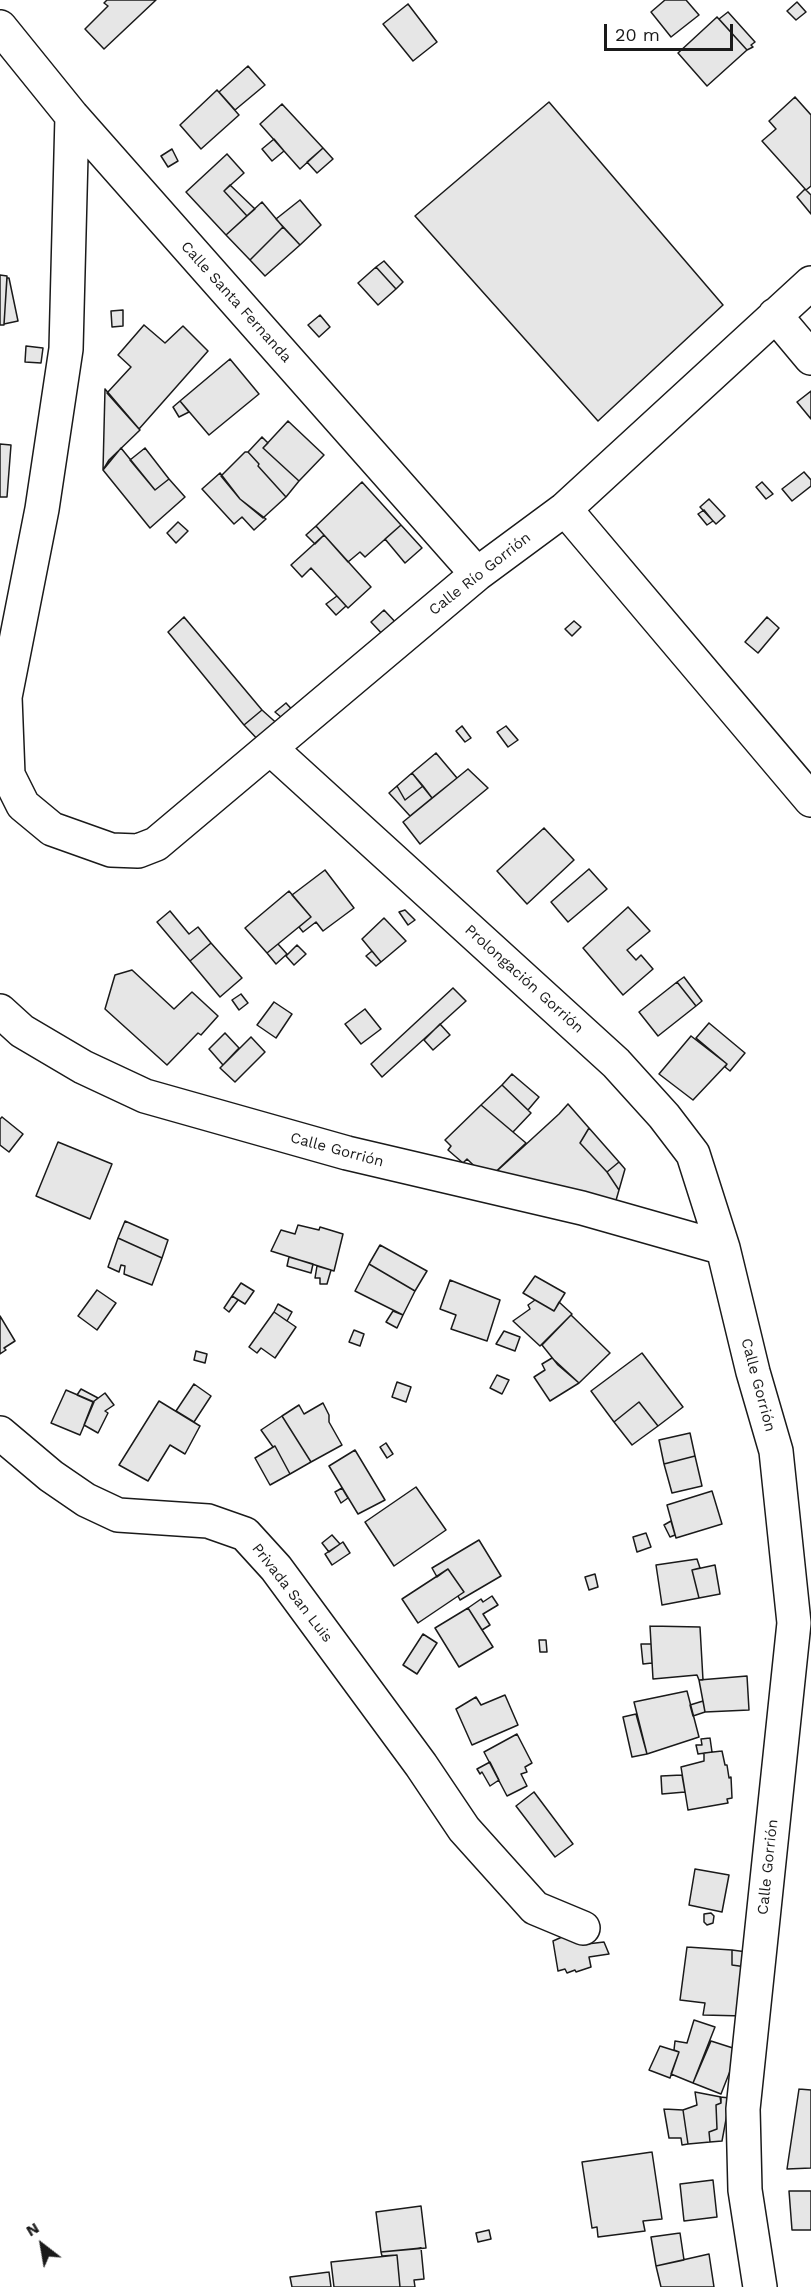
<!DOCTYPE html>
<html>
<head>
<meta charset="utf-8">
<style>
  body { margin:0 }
  #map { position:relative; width:811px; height:2287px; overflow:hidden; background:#fff; font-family:"Work Sans",sans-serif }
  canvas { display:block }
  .north { position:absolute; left:12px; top:2215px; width:60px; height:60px; -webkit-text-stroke:4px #fff; paint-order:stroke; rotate:329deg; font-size:16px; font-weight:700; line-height:24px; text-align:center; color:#1a1a1a }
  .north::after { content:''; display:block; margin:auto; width:21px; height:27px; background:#1a1a1a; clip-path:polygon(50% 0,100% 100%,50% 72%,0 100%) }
  .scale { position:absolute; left:604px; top:24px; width:129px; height:27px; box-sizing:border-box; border:3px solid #1a1a1a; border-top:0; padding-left:8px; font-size:18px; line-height:21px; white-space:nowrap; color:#1a1a1a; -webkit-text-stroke:4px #fff; paint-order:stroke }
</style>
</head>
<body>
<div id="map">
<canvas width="811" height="2287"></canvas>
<div class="north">N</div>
<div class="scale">20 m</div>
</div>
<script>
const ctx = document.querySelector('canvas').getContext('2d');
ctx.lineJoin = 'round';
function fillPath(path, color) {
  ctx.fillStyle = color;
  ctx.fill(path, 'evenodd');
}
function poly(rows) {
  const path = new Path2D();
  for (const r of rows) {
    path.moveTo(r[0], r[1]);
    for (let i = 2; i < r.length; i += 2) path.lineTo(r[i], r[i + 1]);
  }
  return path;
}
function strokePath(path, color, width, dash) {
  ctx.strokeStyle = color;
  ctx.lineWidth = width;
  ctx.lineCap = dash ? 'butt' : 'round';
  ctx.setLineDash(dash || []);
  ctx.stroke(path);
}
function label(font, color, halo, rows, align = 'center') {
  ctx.font = font + ' "Work Sans",sans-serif';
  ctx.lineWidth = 4.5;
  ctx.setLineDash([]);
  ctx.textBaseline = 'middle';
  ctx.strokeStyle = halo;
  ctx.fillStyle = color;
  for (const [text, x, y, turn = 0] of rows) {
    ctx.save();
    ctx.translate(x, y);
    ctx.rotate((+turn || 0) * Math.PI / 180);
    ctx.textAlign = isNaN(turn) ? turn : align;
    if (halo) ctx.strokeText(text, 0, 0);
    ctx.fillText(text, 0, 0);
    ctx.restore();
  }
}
const building = poly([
  [107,0,156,0,104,49,85,29,108,6,104,3,107,0],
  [665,0,686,0,699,15,671,37,651,12,665,0],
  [797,2,806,12,796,20,787,11,797,2],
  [408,4,437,42,413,61,383,24,408,4],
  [728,12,755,42,751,45,753,47,747,50,719,19,728,12],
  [717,17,747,50,707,86,678,53,717,17],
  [248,66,265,85,235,110,219,92,248,66],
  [217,90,239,115,201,149,180,125,217,90],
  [795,97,811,115,811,186,806,190,762,141,776,129,769,121,795,97],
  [549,102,723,305,598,421,415,216,549,102],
  [282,104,323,148,300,169,260,124,282,104],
  [274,139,284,151,272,161,262,149,274,139],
  [323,148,333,159,317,173,307,162,323,148],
  [172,149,178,161,168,167,161,156,172,149],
  [227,154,244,173,224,191,247,216,226,235,186,192,227,154],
  [230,185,255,209,247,216,224,191,230,185],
  [805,189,811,195,811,214,797,197,805,189],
  [300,200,321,225,300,245,276,219,300,200],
  [262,202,283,227,250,260,226,235,262,202],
  [283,227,300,245,265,276,250,260,283,227],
  [384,261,403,282,396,289,376,267,384,261],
  [376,267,396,289,378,305,358,283,376,267],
  [0,275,7,276,4,325,0,325,0,275],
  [7,278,9,278,18,321,4,324,7,278],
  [123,310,123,326,112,327,111,311,123,310],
  [320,315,330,327,319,337,308,325,320,315],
  [144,325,165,343,183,326,208,351,139,429,107,393,131,367,118,355,144,325],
  [26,346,43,348,41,363,25,362,26,346],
  [230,359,259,394,209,435,180,401,230,359],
  [105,389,140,430,109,460,103,470,105,389],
  [811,391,811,419,797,402,811,391],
  [180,401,189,412,179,417,173,407,180,401],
  [288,421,324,455,299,481,263,448,288,421],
  [262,437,268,443,263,448,299,481,286,497,258,466,259,464,248,452,262,437],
  [0,444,11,445,7,497,0,497,0,444],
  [121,448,155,490,169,479,185,497,150,528,103,470,121,448],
  [145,448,169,479,155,490,130,460,145,448],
  [245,452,248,452,259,464,258,466,286,497,263,518,240,499,221,476,245,452],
  [804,472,811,480,811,486,792,501,782,489,804,472],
  [220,473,240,499,266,519,254,530,242,517,234,524,202,489,220,473],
  [362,482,401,525,365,557,360,552,348,562,316,526,362,482],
  [762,482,773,494,766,499,756,487,762,482],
  [709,499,725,516,716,524,700,507,709,499],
  [704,510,713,521,707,525,698,514,704,510],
  [178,522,188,531,176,543,167,533,178,522],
  [401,525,422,548,405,563,385,539,401,525],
  [316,526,324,535,315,544,306,535,316,526],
  [324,535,371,587,348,608,311,568,302,577,291,565,324,535],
  [337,596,346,606,336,615,326,604,337,596],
  [384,610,399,626,386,638,371,622,384,610],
  [184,617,262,710,244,725,168,632,184,617],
  [767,617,779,628,758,653,745,642,767,617],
  [574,621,581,627,572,636,565,629,574,621],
  [286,703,297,715,288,723,275,712,286,703],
  [262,710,282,728,263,745,244,725,262,710],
  [462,726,471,738,465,742,456,731,462,726],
  [506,726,518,740,508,747,497,732,506,726],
  [436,753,457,778,432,798,412,773,436,753],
  [468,769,488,788,420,844,403,822,468,769],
  [412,773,423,786,405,800,397,786,412,773],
  [397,786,405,800,423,786,432,798,410,816,389,793,397,786],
  [544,828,574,860,527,904,497,871,544,828],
  [589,869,607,889,568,922,551,902,589,869],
  [325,870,354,908,323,931,316,922,303,932,299,927,311,917,292,895,325,870],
  [289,891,311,917,267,953,245,928,289,891],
  [628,907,650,931,627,950,636,960,641,955,653,969,623,995,583,948,628,907],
  [405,910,415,920,408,925,399,912,405,910],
  [170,911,189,934,198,927,211,943,190,961,157,922,170,911],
  [384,918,406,941,381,962,362,939,384,918],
  [211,943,242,978,220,997,190,961,211,943],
  [278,944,287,954,276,964,267,953,278,944],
  [297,945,306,954,294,965,286,956,297,945],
  [372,951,381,962,376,966,366,956,372,951],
  [132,970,174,1009,192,992,218,1016,201,1035,198,1033,167,1065,105,1009,115,975,132,970],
  [684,977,702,1001,696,1006,677,982,684,977],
  [677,982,696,1006,658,1036,639,1012,677,982],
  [453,988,466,1001,382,1077,371,1064,453,988],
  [241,994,248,1003,239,1010,232,1000,241,994],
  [274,1002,292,1014,276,1038,257,1025,274,1002],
  [365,1009,381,1029,361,1044,345,1024,365,1009],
  [709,1023,745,1053,730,1071,725,1067,727,1064,696,1038,709,1023],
  [440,1024,450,1035,433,1050,424,1040,440,1024],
  [225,1033,239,1048,223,1065,209,1049,225,1033],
  [691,1036,727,1064,693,1100,659,1074,691,1036],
  [251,1037,265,1052,235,1082,220,1068,251,1037],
  [512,1074,539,1097,528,1110,502,1085,512,1074],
  [502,1085,531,1113,513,1132,481,1105,502,1085],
  [568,1104,589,1128,580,1143,607,1172,619,1190,610,1221,486,1181,559,1114,568,1104],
  [481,1105,526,1143,488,1179,467,1159,463,1163,448,1150,451,1146,445,1140,481,1105],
  [2,1117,23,1134,9,1152,0,1145,0,1119,2,1117],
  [589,1128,619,1162,607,1172,580,1143,589,1128],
  [58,1142,112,1164,90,1219,36,1196,58,1142],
  [619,1162,625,1169,619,1190,607,1172,619,1162],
  [125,1221,168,1240,162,1258,118,1238,125,1221],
  [298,1225,319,1230,320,1227,343,1234,334,1271,271,1251,281,1230,295,1234,298,1225],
  [118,1238,162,1258,152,1285,124,1274,125,1266,121,1265,119,1272,108,1267,118,1238],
  [380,1245,427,1271,415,1291,369,1264,380,1245],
  [289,1257,313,1264,311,1273,287,1266,289,1257],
  [369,1264,415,1291,403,1315,355,1291,369,1264],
  [317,1266,331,1270,327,1284,320,1284,320,1278,315,1278,317,1266],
  [535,1276,565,1293,554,1311,523,1293,535,1276],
  [450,1280,500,1300,487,1341,451,1329,456,1315,440,1309,450,1280],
  [241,1283,254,1291,245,1304,232,1296,241,1283],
  [97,1290,116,1303,97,1330,78,1316,97,1290],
  [232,1296,238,1300,229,1312,224,1308,232,1296],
  [535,1300,554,1311,559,1302,572,1314,540,1346,513,1321,530,1309,528,1305,535,1300],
  [278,1304,292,1312,287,1321,274,1312,278,1304],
  [393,1311,403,1315,397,1328,386,1322,393,1311],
  [274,1312,296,1327,275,1358,261,1348,257,1353,249,1347,274,1312],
  [571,1315,610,1353,579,1383,558,1365,542,1345,571,1315],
  [0,1316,15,1341,4,1348,6,1350,0,1354,0,1316],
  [354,1330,364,1334,360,1346,349,1342,354,1330],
  [504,1331,520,1337,515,1351,496,1344,504,1331],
  [196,1351,207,1354,205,1363,194,1360,196,1351],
  [642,1353,683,1407,658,1426,639,1402,614,1422,591,1391,642,1353],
  [552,1358,579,1383,550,1401,534,1377,545,1370,542,1364,552,1358],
  [497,1375,509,1380,502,1394,490,1388,497,1375],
  [397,1382,411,1387,406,1402,392,1397,397,1382],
  [194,1384,211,1396,194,1422,176,1411,194,1384],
  [81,1389,98,1398,93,1402,77,1395,81,1389],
  [66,1390,94,1402,80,1435,51,1423,66,1390],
  [105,1393,114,1405,105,1411,108,1413,98,1433,84,1425,93,1402,105,1393],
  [159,1401,200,1426,185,1454,170,1445,148,1481,119,1465,159,1401],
  [639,1402,658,1426,632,1445,614,1422,639,1402],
  [323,1403,329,1415,329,1422,342,1445,311,1462,282,1416,299,1405,304,1414,323,1403],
  [282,1416,311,1462,290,1474,275,1446,273,1447,261,1430,282,1416],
  [690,1433,695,1456,664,1464,659,1440,690,1433],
  [386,1443,393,1454,387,1458,380,1447,386,1443],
  [275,1446,290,1474,270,1485,255,1458,275,1446],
  [355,1450,385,1500,358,1514,329,1466,355,1450],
  [695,1456,702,1486,672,1493,664,1464,695,1456],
  [416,1487,446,1530,394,1566,365,1522,416,1487],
  [342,1488,348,1498,341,1503,335,1492,342,1488],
  [712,1491,722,1524,676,1538,667,1505,712,1491],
  [671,1521,675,1535,670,1537,664,1525,671,1521],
  [646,1533,651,1547,637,1552,633,1537,646,1533],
  [332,1535,340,1544,329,1552,322,1543,332,1535],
  [479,1540,501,1576,460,1600,458,1596,464,1592,448,1569,437,1577,432,1568,479,1540],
  [343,1542,350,1553,332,1565,325,1554,343,1542],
  [697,1559,700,1568,692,1570,699,1598,662,1605,656,1565,697,1559],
  [715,1565,720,1594,699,1598,692,1570,715,1565],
  [448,1569,464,1592,418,1623,402,1599,448,1569],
  [595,1574,598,1587,589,1590,585,1577,595,1574],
  [492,1596,498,1605,483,1614,490,1625,482,1630,468,1608,481,1599,483,1602,492,1596],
  [468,1608,493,1647,459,1667,435,1628,468,1608],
  [650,1626,700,1627,703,1680,699,1680,697,1675,653,1679,650,1626],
  [423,1634,437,1643,417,1674,403,1665,423,1634],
  [539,1640,546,1640,547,1652,540,1652,539,1640],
  [641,1644,651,1644,652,1663,643,1664,641,1644],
  [747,1676,749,1710,705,1712,699,1680,747,1676],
  [687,1691,699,1737,647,1754,634,1702,687,1691],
  [505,1695,518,1725,472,1745,456,1709,476,1697,481,1705,505,1695],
  [703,1701,705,1712,693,1716,690,1705,703,1701],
  [636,1714,647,1754,632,1757,623,1717,636,1714],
  [517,1734,532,1763,525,1767,527,1772,521,1774,527,1786,507,1796,484,1752,517,1734],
  [710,1738,712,1752,698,1754,696,1745,702,1745,701,1739,710,1738],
  [722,1751,725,1765,727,1765,729,1778,731,1777,732,1798,727,1799,728,1803,688,1810,681,1767,704,1761,704,1753,722,1751],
  [490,1762,499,1780,490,1786,482,1772,480,1774,477,1769,490,1762],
  [682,1775,685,1792,662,1794,661,1776,682,1775],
  [534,1792,573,1844,555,1857,516,1806,534,1792],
  [695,1869,729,1875,722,1912,689,1905,695,1869],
  [711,1913,714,1916,713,1923,707,1925,704,1922,704,1914,711,1913],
  [580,1929,587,1944,604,1942,609,1954,589,1957,591,1967,576,1972,575,1970,567,1973,565,1969,558,1971,553,1941,580,1929],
  [687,1947,732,1950,732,1965,746,1967,744,2016,703,2015,705,2003,680,2000,687,1947],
  [732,1950,747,1952,746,1967,732,1965,732,1950],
  [694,2020,715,2027,693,2083,671,2074,679,2052,674,2050,675,2041,687,2043,694,2020],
  [711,2041,736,2049,736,2056,721,2094,693,2083,711,2041],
  [660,2046,679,2052,670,2078,649,2070,660,2046],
  [799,2089,811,2090,811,2168,787,2169,799,2089],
  [695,2092,721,2097,721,2103,716,2105,717,2129,709,2132,710,2142,688,2144,683,2110,697,2105,695,2092],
  [720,2097,730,2098,722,2141,710,2142,709,2132,717,2129,716,2105,721,2103,720,2097],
  [664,2109,683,2110,688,2144,682,2145,681,2138,669,2138,664,2109],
  [652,2152,662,2219,643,2221,645,2231,598,2237,597,2227,592,2228,582,2162,652,2152],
  [713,2180,717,2217,684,2221,680,2184,713,2180],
  [789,2191,811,2191,811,2230,792,2230,789,2191],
  [421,2206,426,2248,381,2252,376,2212,421,2206],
  [489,2230,491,2239,478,2242,476,2233,489,2230],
  [680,2233,684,2260,656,2266,651,2237,680,2233],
  [421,2248,424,2279,414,2280,415,2287,400,2287,397,2255,382,2256,381,2252,421,2248],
  [709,2254,714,2287,661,2287,656,2266,709,2254],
  [397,2255,400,2287,334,2287,331,2262,397,2255],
  [329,2272,331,2287,292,2287,290,2277,329,2272]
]);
fillPath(building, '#e6e6e6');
strokePath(building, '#1a1a1a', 1.5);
const minor = poly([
  [0,27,72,116,477,574],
  [72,116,66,349,42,509,5,697,8,775,23,805,52,829,111,850,138,851,156,844,477,574,565,509,811,283],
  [775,315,811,358],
  [565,509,811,800],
  [270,748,616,1063,664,1116,693,1154,723,1248,753,1372,776,1451,794,1623,743,2109,745,2190,760,2287],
  [0,1011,22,1031,83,1067,145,1096,347,1153,582,1208,723,1248],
  [0,1433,51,1476,86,1500,118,1515,208,1521,245,1534,276,1568,421,1765,464,1829,535,1908,583,1928]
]);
strokePath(minor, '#1a1a1a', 36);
strokePath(minor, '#fff', 33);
label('15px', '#1a1a1a', '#fff', [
  ["Calle Santa Fernanda",236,302,48],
  ["Calle Río Gorrión",480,574,-38],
  ["Prolongación Gorrión",524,979,42],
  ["Calle Gorrión",337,1150,15],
  ["Calle Gorrión",758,1385,75],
  ["Privada San Luis",292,1593,52],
  ["Calle Gorrión",768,1867,-84]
]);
</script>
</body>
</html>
